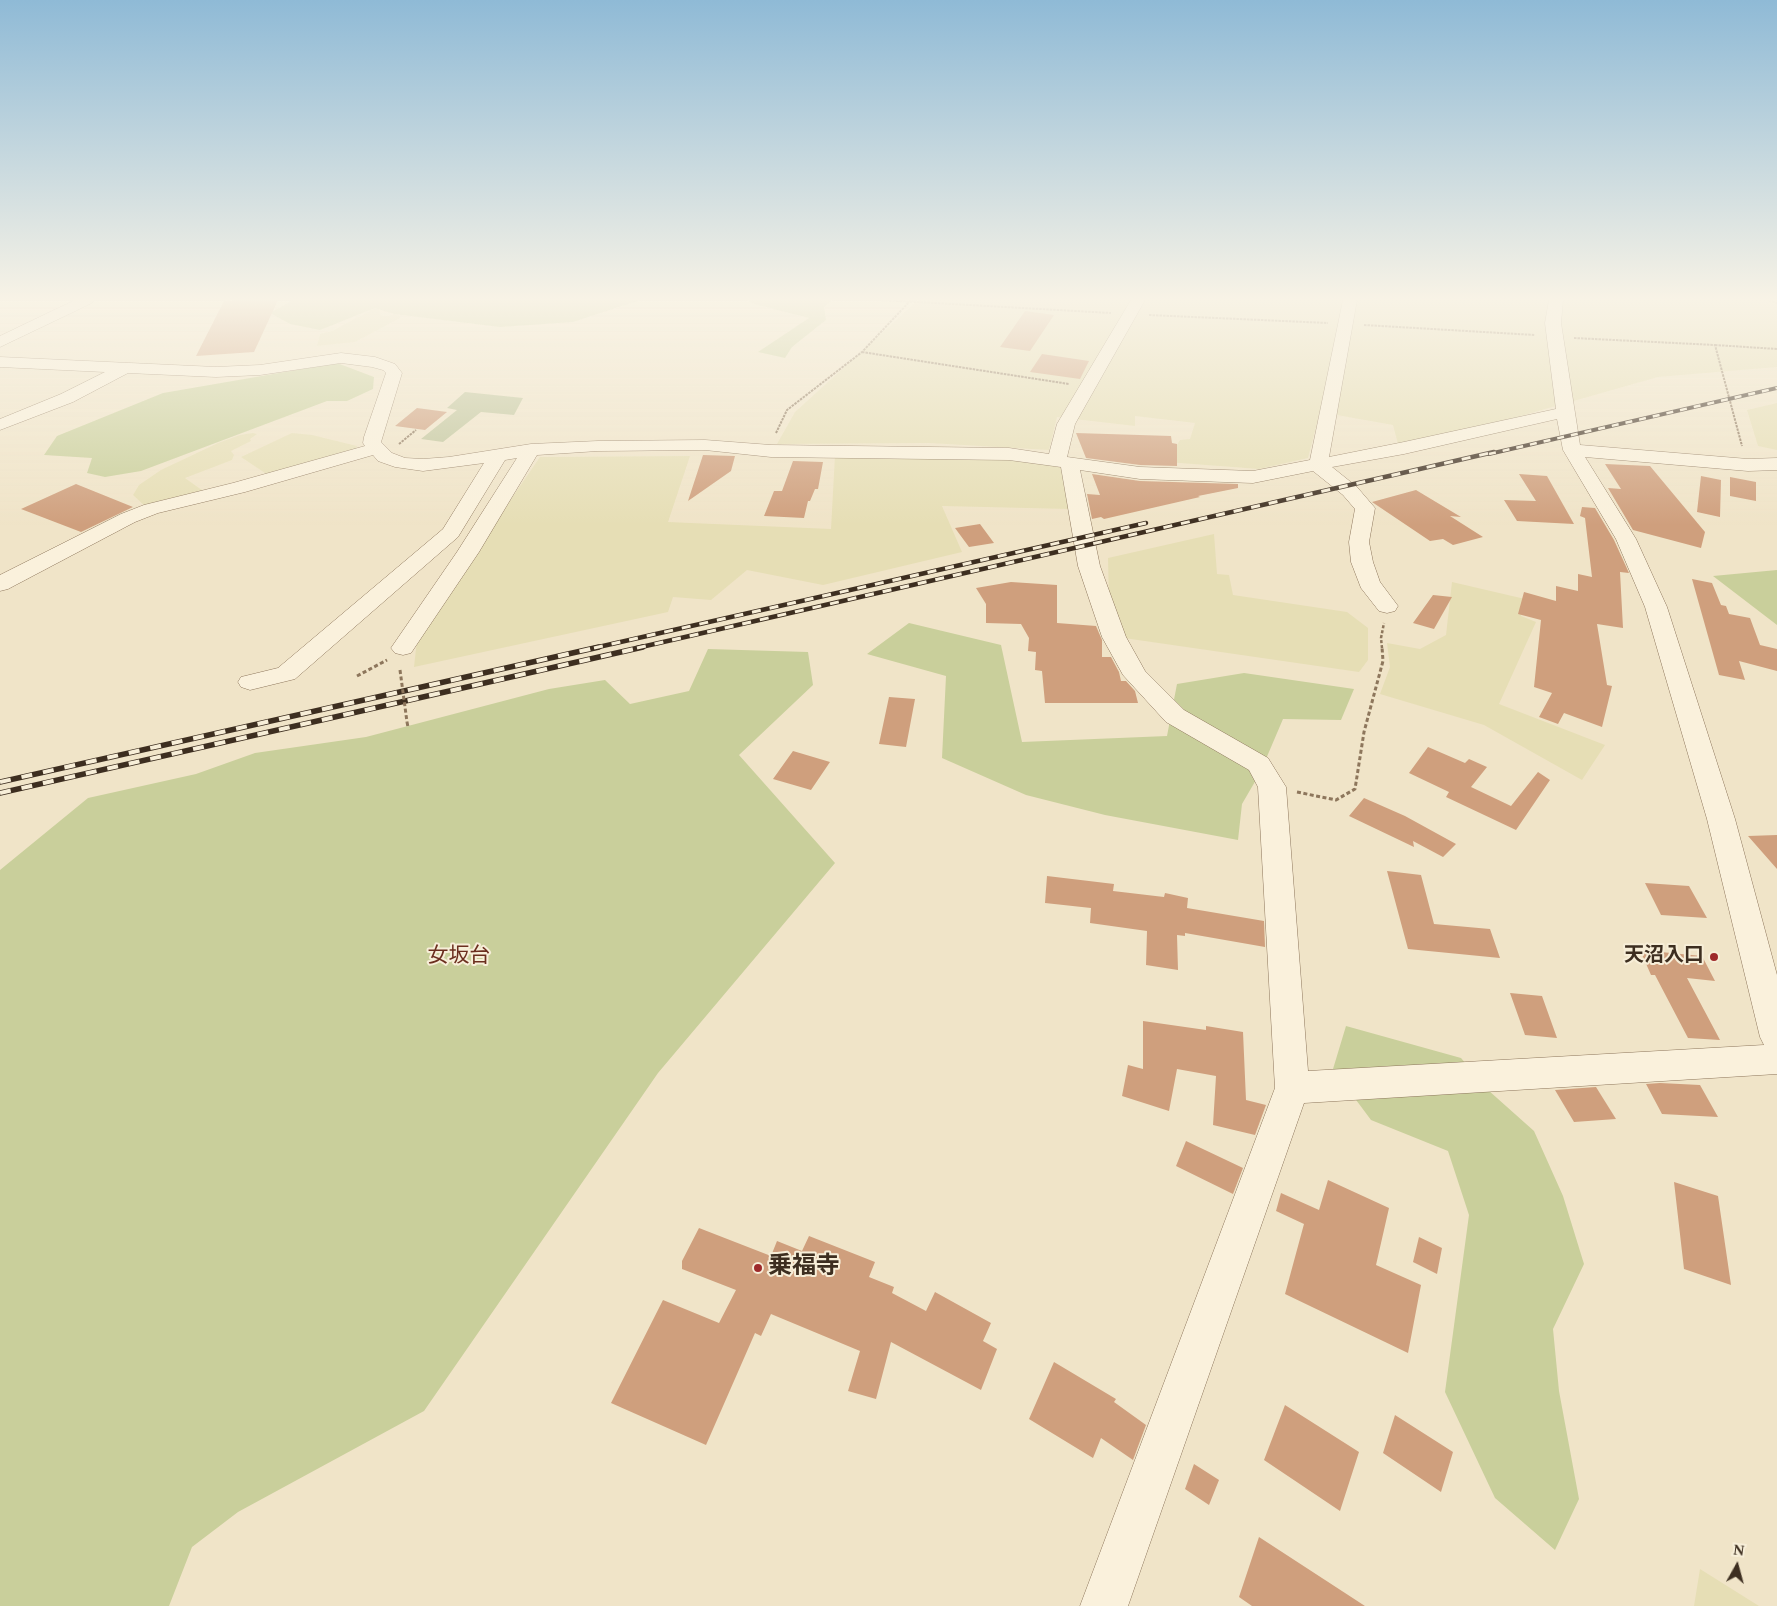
<!DOCTYPE html>
<html>
<head>
<meta charset="utf-8">
<style>
  body { margin:0 }
  #map { position:relative; width:1777px; height:1606px; overflow:hidden; background:#f0e4c8; font-family:Spectral,serif }
  canvas { display:block }
  .north { position:absolute; left:1712px; top:1541px; width:50px; height:50px; -webkit-text-stroke:4px #f7eed8; paint-order:stroke; rotate:7deg; font-size:14px; font-weight:700; line-height:20px; text-align:center; color:#3d2e20 }
  .north::after { content:''; display:block; margin:auto; width:18px; height:22px; background:#3d2e20; clip-path:polygon(50% 0,100% 100%,50% 72%,0 100%) }
</style>
</head>
<body>
<div id="map">
<canvas width="1777" height="1606"></canvas>
<div class="north">N</div>
</div>
<script>
const ctx = document.querySelector('canvas').getContext('2d');
ctx.lineJoin = 'round';
function fillPath(path, color) {
  ctx.fillStyle = color;
  ctx.fill(path, 'evenodd');
}
function poly(rows) {
  const path = new Path2D();
  for (const r of rows) {
    path.moveTo(r[0], r[1]);
    for (let i = 2; i < r.length; i += 2) path.lineTo(r[i], r[i + 1]);
  }
  return path;
}
function strokePath(path, color, width, dash) {
  ctx.strokeStyle = color;
  ctx.lineWidth = width;
  ctx.lineCap = dash ? 'butt' : 'round';
  ctx.setLineDash(dash || []);
  ctx.stroke(path);
}
function label(font, color, halo, rows, align = 'center') {
  ctx.font = font + ' Spectral,"Noto Sans JP",serif';
  ctx.lineWidth = 4;
  ctx.setLineDash([]);
  ctx.textBaseline = 'middle';
  ctx.strokeStyle = halo;
  ctx.fillStyle = color;
  for (const [text, x, y, turn = 0] of rows) {
    ctx.save();
    ctx.translate(x, y);
    ctx.rotate((+turn || 0) * Math.PI / 180);
    ctx.textAlign = isNaN(turn) ? turn : align;
    if (halo) ctx.strokeText(text, 0, 0);
    ctx.fillText(text, 0, 0);
    ctx.restore();
  }
}
fillPath(poly([
  [918,300,1777,300,1777,367,1658,377,1489,425,1398,444,1393,425,1320,412,1308,458,1259,469,1167,462,1180,440,1190,439,1195,423,1135,416,1135,426,1057,417,1049,450,929,443,777,444,795,412],
  [375,308,379,309,381,315,387,316,395,314,400,316,400,318,355,342,317,346,320,334,332,331],
  [1777,403,1777,450,1758,446,1747,410],
  [253,433,257,434,250,439,251,441,231,451,234,455,232,460,185,478,206,493,147,508,133,495,139,485,161,470,218,443,240,435],
  [292,433,312,435,357,446,356,449,268,475,241,457],
  [835,455,1014,458,1064,468,1069,509,942,506,962,552,823,585,747,570,711,600,673,597,668,612,414,667,417,640,454,582,540,457,690,456,668,522,831,529],
  [1214,534,1217,574,1229,575,1233,595,1347,612,1368,628,1368,660,1359,672,1124,638,1109,602,1108,558],
  [1452,582,1525,599,1521,616,1536,622,1499,704,1605,745,1582,780,1484,725,1380,694,1390,667,1387,643,1420,649,1446,635],
  [1700,1569,1759,1606,1694,1606]
]), '#e6deb5');
fillPath(poly([
  [293,300,640,300,573,322,500,327,394,314,375,308,320,330,290,324,270,313],
  [748,300,832,300,824,307,826,320,792,347,785,358,758,352,809,318,754,304],
  [337,363,374,377,373,389,347,401,327,401,141,471,105,477,87,473,92,458,44,455,57,436,163,393],
  [1777,570,1777,625,1713,576],
  [909,623,1001,645,1022,742,1167,736,1177,684,1244,673,1354,689,1341,720,1283,719,1260,773,1242,804,1238,840,1105,815,1026,795,942,758,946,676,867,654],
  [708,649,808,652,813,685,739,755,835,863,658,1073,424,1411,238,1512,192,1547,169,1606,0,1606,0,870,88,798,196,774,255,753,366,737,549,689,605,680,630,704,689,691],
  [1346,1026,1461,1058,1488,1090,1534,1131,1563,1196,1584,1264,1553,1329,1559,1391,1579,1499,1555,1550,1495,1498,1445,1392,1469,1215,1448,1151,1371,1120,1333,1069]
]), '#c9cf9b');
fillPath(poly([
  [465,392,523,398,514,415,481,412,443,442,421,439,457,410,447,408]
]), '#bfc49a');
fillPath(poly([
  [237,300,278,300,254,352,196,356,224,301],
  [1025,311,1054,315,1030,351,1000,347],
  [1042,354,1089,361,1080,379,1030,372],
  [417,408,447,412,425,430,395,426],
  [1076,433,1171,436,1172,443,1177,444,1177,466,1140,465,1086,458],
  [703,455,735,456,731,471,688,501],
  [793,461,823,462,818,489,815,489,810,501,808,501,804,518,764,516,774,491,782,491],
  [1605,464,1650,466,1705,532,1701,548,1633,530,1608,488,1621,489],
  [1092,474,1140,481,1238,484,1238,488,1198,496,1200,497,1104,519,1101,517,1092,519,1087,494,1100,495],
  [1519,474,1547,476,1574,524,1517,521,1504,500,1536,501],
  [1701,476,1721,480,1720,517,1697,512],
  [1730,477,1756,482,1756,501,1730,496],
  [76,484,133,507,81,532,21,509],
  [1416,490,1461,517,1450,516,1483,537,1453,545,1443,539,1430,541,1372,502],
  [1582,507,1595,508,1614,540,1629,573,1620,572,1623,628,1597,624,1607,685,1612,686,1602,727,1564,713,1558,724,1539,717,1552,693,1534,687,1541,620,1518,614,1524,592,1556,601,1556,586,1578,591,1578,574,1592,577,1585,518,1580,516],
  [980,524,994,543,969,547,955,528],
  [1692,579,1712,583,1721,605,1726,606,1729,614,1750,618,1760,645,1777,649,1777,671,1739,661,1745,680,1719,675],
  [1011,582,1057,585,1057,623,1096,626,1102,640,1102,657,1111,657,1119,672,1121,681,1126,681,1135,691,1138,703,1045,703,1042,671,1035,670,1036,652,1028,651,1029,638,1021,624,986,623,986,604,976,588],
  [1433,595,1452,597,1434,629,1413,623],
  [889,697,915,699,906,747,879,744],
  [1428,747,1465,763,1469,759,1487,767,1471,787,1511,806,1538,772,1550,780,1516,830,1446,797,1449,792,1409,773],
  [793,751,830,762,811,790,773,779],
  [1364,798,1405,816,1456,844,1443,857,1413,841,1414,847,1349,816],
  [1777,835,1777,869,1748,836],
  [1387,871,1421,875,1434,924,1490,929,1500,958,1408,949],
  [1047,876,1114,884,1113,891,1164,897,1165,893,1188,898,1187,908,1264,921,1265,947,1185,933,1185,936,1177,935,1178,970,1146,965,1147,931,1090,923,1091,908,1045,903],
  [1645,883,1689,886,1707,918,1661,915],
  [1640,950,1702,956,1715,981,1687,978,1720,1040,1688,1038,1655,975,1651,975],
  [1510,993,1542,996,1557,1038,1525,1035],
  [1143,1021,1206,1030,1206,1026,1243,1032,1246,1100,1266,1105,1255,1135,1213,1125,1216,1076,1177,1069,1169,1111,1122,1096,1128,1065,1143,1069],
  [1660,1083,1700,1085,1718,1117,1662,1114,1646,1084],
  [1596,1087,1616,1119,1574,1122,1555,1090],
  [1186,1141,1243,1168,1233,1194,1176,1166],
  [1328,1180,1389,1208,1376,1265,1421,1285,1408,1353,1285,1294,1304,1224,1276,1211,1281,1193,1319,1210],
  [1674,1182,1718,1196,1731,1285,1684,1269],
  [699,1228,771,1256,777,1241,802,1251,809,1236,875,1262,869,1277,894,1287,892,1293,926,1311,935,1292,991,1323,983,1341,997,1349,981,1390,891,1342,876,1399,848,1391,860,1351,771,1314,761,1336,755,1333,706,1445,611,1403,663,1300,719,1323,736,1290,682,1269,682,1261],
  [1419,1237,1442,1248,1437,1274,1413,1262],
  [1054,1362,1116,1399,1114,1402,1146,1425,1133,1460,1101,1438,1093,1458,1029,1419],
  [1285,1405,1359,1452,1340,1511,1264,1460],
  [1395,1415,1453,1452,1441,1492,1383,1453],
  [1194,1464,1219,1480,1209,1505,1185,1489],
  [1259,1537,1365,1606,1252,1606,1239,1597]
]), '#cf9f7d');
const minor = poly([
  [75,300,94,300,92,303,0,347,0,336,75,300],
  [1131,300,1145,300,1075,424,1067,457,1140,467,1253,471,1310,460,1343,300,1357,300,1329,457,1404,442,1556,409,1545,323,1549,300,1563,300,1561,323,1580,445,1748,459,1777,458,1777,470,1748,471,1585,457,1636,539,1667,607,1735,819,1777,975,1777,1074,1304,1103,1128,1606,1080,1606,1275,1088,1258,787,1249,770,1166,722,1123,675,1102,637,1078,566,1061,467,1009,460,771,457,705,450,598,451,537,455,479,552,411,653,403,655,395,653,391,648,457,552,517,458,505,460,458,537,295,679,250,690,241,687,238,682,241,677,278,668,443,529,484,463,423,471,395,467,378,461,373,455,245,492,158,513,135,522,8,589,0,591,0,575,121,514,144,505,233,483,365,446,363,443,364,437,386,373,383,370,372,367,341,363,260,375,216,377,128,373,73,402,0,430,0,419,61,394,105,372,0,367,0,357,216,367,260,365,341,353,375,357,395,364,402,373,381,442,392,453,405,458,423,459,449,457,531,444,598,441,705,440,771,445,1009,448,1049,454,1057,424,1131,300],
  [1557,419,1563,450,1616,539,1645,607,1707,819,1760,1037,1764,1045,1308,1071,1286,787,1268,758,1184,710,1145,671,1126,637,1100,566,1080,470,1140,479,1253,483,1313,471,1343,495,1355,509,1349,542,1351,562,1361,588,1379,611,1387,613,1395,611,1398,606,1380,582,1373,562,1369,542,1375,508,1357,487,1332,467,1404,454,1557,419]
]);
strokePath(minor, '#8d765c', 1);
strokePath(poly([
  [882,300,1111,313],
  [1769,300,1777,303],
  [1149,315,1328,323],
  [1364,325,1535,335],
  [1574,338,1715,345,1742,446],
  [1715,345,1777,349],
  [862,352,1069,384],
  [776,433,787,410,862,352,911,300],
  [399,444,416,430]
]), '#8d765c', 2, [2.5, 1]);
strokePath(poly([
  [1382,648,1381,638,1384,623]
]), '#8d765c', 2.5, [3, 2]);
strokePath(poly([
  [357,676,387,660],
  [407,722,408,727],
  [1297,792,1336,800,1355,789,1364,732,1383,661,1382,647]
]), '#8d765c', 3, [4, 2.5]);
fillPath(minor, '#faf1dc');
const railFar2 = poly([
  [1489,454,1777,388]
]);
const railFar1 = poly([
  [594,648,1146,523],
  [637,648,1494,452]
]);
const rail = poly([
  [0,782,599,647],
  [0,793,643,647]
]);
strokePath(railFar2, '#3d2e20', 4);
strokePath(railFar1, '#3d2e20', 4.5);
strokePath(rail, '#3d2e20', 5.5);
strokePath(railFar2, '#f7eed8', 2.5, [7]);
strokePath(railFar1, '#f7eed8', 3, [9]);
strokePath(rail, '#f7eed8', 4, [11]);
strokePath(poly([
  [400,670,407,722]
]), '#8d765c', 3, [4, 2.5]);
const sky = ctx.createLinearGradient(0, 0, 0, 525);
sky.addColorStop(0, '#8fbad6');
sky.addColorStop(0.57, '#f8f3e6');
sky.addColorStop(1, '#f8f3e600');
ctx.fillStyle = sky;
ctx.fillRect(0, 0, 1777, 525);
for (const [x, y, r, color] of [
  [1714,957,5,"#9e2a2b"],
  [758,1268,5,"#9e2a2b"]
]) {
  const dot = new Path2D();
  dot.arc(x, y, r, 0, 2 * Math.PI);
  ctx.fillStyle = color;
  ctx.fill(dot);
  strokePath(dot, '#f7eed8', 2);
}
label('bold 20px', '#3d2e20', '#f7eed8', [
  ["天沼入口",1704,957]
], 'right');
label('21px', '#6b2e1e', '#f7eed8', [
  ["女坂台",459,958]
]);
label('bold 24px', '#3d2e20', '#f7eed8', [
  ["乗福寺",768,1268]
], 'left');
</script>
</body>
</html>
